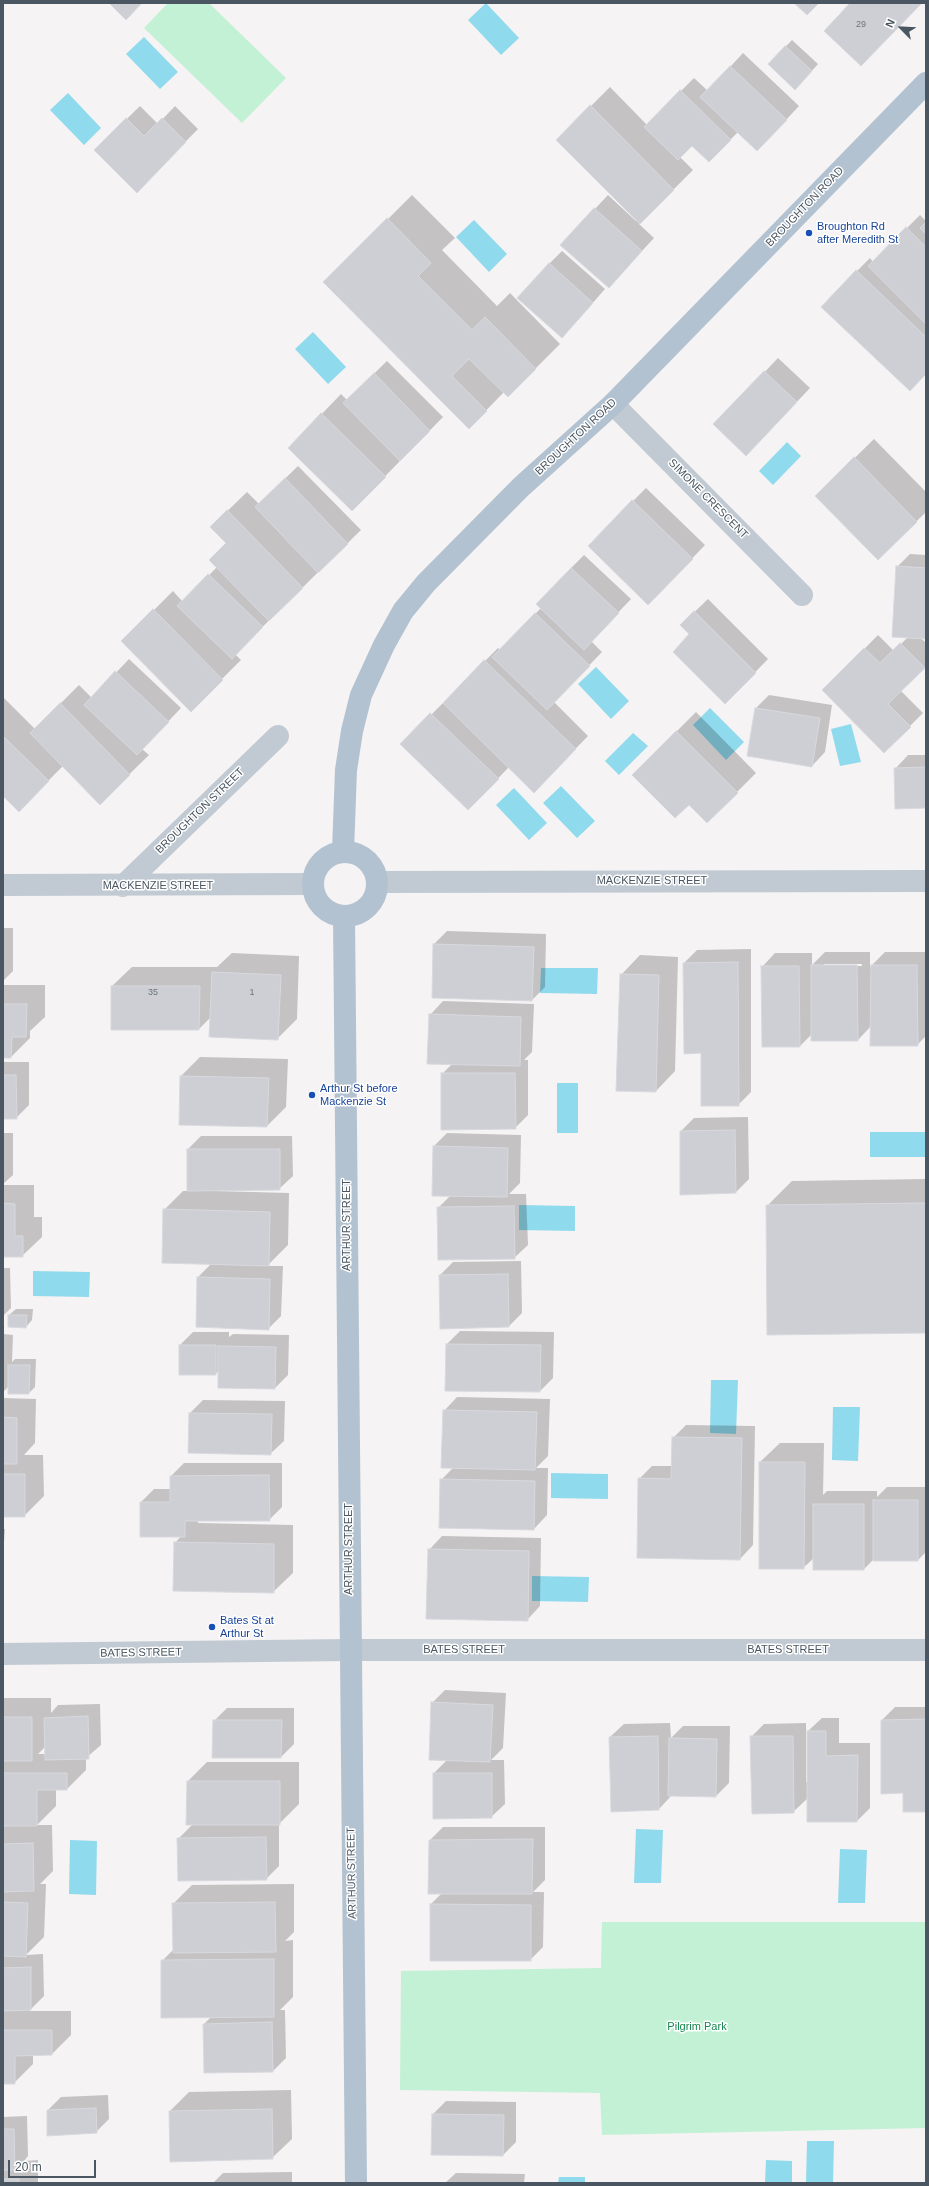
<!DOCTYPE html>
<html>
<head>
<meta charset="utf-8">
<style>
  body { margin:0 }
  #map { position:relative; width:929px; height:2186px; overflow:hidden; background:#f5f3f3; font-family:Arial,sans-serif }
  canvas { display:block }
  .frame { position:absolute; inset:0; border:4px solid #4a5661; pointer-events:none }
  .north { position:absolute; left:881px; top:8px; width:40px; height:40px; -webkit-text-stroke:3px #fff; paint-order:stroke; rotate:294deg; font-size:11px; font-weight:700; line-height:16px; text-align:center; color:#4a5661 }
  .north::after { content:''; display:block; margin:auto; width:14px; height:18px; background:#4a5661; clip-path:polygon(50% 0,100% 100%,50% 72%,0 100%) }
  .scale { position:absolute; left:8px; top:2160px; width:88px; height:18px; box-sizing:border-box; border:2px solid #4a5661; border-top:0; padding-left:5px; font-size:12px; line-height:14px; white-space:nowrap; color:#4a5661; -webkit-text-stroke:3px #fff; paint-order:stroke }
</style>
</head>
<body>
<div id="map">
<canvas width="929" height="2186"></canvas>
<div class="frame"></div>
<div class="north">N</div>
<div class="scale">20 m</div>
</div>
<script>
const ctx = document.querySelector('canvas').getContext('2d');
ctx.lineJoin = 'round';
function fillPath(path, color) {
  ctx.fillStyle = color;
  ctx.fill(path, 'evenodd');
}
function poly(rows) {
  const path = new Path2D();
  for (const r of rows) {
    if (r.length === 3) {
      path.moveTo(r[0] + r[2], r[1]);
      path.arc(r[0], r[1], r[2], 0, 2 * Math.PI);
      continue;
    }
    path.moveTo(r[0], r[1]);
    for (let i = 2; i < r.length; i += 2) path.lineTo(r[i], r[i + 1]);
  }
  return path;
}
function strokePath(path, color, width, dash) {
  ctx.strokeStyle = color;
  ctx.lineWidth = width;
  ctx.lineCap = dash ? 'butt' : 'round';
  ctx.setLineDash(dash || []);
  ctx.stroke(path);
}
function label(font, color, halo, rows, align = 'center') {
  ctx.font = font + ' Arial,sans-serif';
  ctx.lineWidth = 3;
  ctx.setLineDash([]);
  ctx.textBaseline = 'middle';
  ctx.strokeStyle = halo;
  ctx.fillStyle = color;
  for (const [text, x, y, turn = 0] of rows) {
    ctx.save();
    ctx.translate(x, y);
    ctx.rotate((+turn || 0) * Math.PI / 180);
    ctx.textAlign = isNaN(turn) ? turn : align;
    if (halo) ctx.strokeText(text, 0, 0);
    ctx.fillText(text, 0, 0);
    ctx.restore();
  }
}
fillPath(poly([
  [168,3,209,3,286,78,242,123,144,28],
  [602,1922,926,1922,926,2128,602,2135,600,2093,400,2090,401,1971,601,1968]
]), '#c3f1d5');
fillPath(poly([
  [486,3,519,38,501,55,468,20],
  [144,37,178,72,160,89,126,54],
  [68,93,101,128,84,145,50,110],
  [474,220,507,254,489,272,456,237],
  [313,332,346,367,328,384,295,349],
  [787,442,801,456,773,485,759,471],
  [596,667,629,701,611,719,578,684],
  [710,708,744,742,726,760,693,725],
  [851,724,861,762,840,766,831,729],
  [633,733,648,746,619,775,605,761],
  [561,786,595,821,577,838,543,803],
  [514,788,547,823,529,840,496,805],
  [541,968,598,968,597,994,540,993],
  [557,1083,578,1083,578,1133,557,1133],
  [870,1132,926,1132,926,1157,870,1157],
  [519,1205,575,1206,575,1231,519,1230],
  [33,1271,90,1272,89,1297,33,1296],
  [711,1380,738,1380,736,1434,710,1433],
  [833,1407,860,1407,858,1461,832,1460],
  [551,1473,608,1474,608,1499,551,1498],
  [532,1576,589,1577,588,1602,532,1601],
  [636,1829,663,1830,661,1883,634,1883],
  [70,1840,97,1841,96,1895,69,1894],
  [840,1849,867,1850,865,1903,838,1903],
  [807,2141,834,2141,833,2183,806,2183],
  [766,2160,792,2161,792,2183,765,2183],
  [559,2177,585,2177,585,2183,558,2183]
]), '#90daee');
fillPath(poly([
  [792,40,818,64,802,82,769,64],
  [743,53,799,106,770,137,738,132,709,161,692,144,680,157,693,170,639,224,654,238,609,287,562,244,608,195,636,221,637,220,557,140,610,87,647,125,694,78,708,91],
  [140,106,158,124,175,106,198,129,137,191,95,150],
  [412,195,455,238,442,250,497,306,510,293,560,344,508,396,504,392,469,428,325,282],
  [920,215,926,221,926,373,857,271,870,258,873,262],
  [562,251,605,289,575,323,549,264],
  [778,358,810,388,759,442,715,424],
  [387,361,443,417,352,510,289,448,341,394,347,400],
  [874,439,926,492,926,512,878,559,816,496],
  [298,466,361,530,235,654,241,660,191,710,123,641,173,591,183,602,217,567,227,543,211,527,247,492,259,504],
  [646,488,705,545,661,591,633,501],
  [910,554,926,555,926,638,921,638,926,643,926,666,901,691,923,713,884,752,824,690,878,635,894,651,908,637,897,567],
  [584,555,631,599,591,641,602,652,554,702,588,736,547,778,509,767,481,796,402,744,498,648,500,650,541,608,571,568],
  [708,599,768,659,725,703,691,634,681,625],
  [129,659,181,708,142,749,149,755,100,803,63,766,19,810,3,795,3,697,35,729,79,685,92,698],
  [769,695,832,705,825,752,812,766,756,708],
  [696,712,756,773,707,822,689,803,633,775],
  [908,755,926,755,926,807,895,769],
  [3,928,13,928,13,971,3,981],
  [447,931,546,934,545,987,532,1000,434,944],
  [751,949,751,1092,738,1105,702,1052,685,1053,684,963,697,950],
  [825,952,870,952,870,967,885,952,926,952,926,1036,917,1045,871,1026,858,1040,812,1034,800,1046,762,967,775,953,812,953,812,965],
  [824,964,862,964,862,966,824,966],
  [232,953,299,956,297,1019,277,1039,211,1017,199,1029,112,1029,112,986,132,967,217,967],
  [640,955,678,957,675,1071,656,1091,621,975],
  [3,985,45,985,45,1017,30,1031,30,1038,11,1057,3,1057],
  [443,1001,534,1004,532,1052,524,1060,528,1060,528,1115,515,1128,442,1074,452,1064,430,1015],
  [200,1057,288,1059,286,1107,267,1126,181,1076],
  [3,1062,29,1062,29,1105,16,1118,3,1118],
  [748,1117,749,1179,736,1192,681,1131,694,1118],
  [3,1133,13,1133,13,1175,3,1184],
  [447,1133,521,1135,520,1183,509,1194,526,1194,528,1245,514,1258,438,1208,451,1195,434,1146],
  [201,1136,292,1136,293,1176,279,1189,215,1190,215,1191,289,1193,288,1245,267,1266,283,1266,281,1316,268,1329,198,1277,212,1263,164,1210,183,1191,188,1191,188,1149],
  [926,1179,926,1332,767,1206,792,1181],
  [3,1185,34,1185,34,1217,42,1217,42,1237,22,1256,3,1256],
  [521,1261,522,1313,509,1326,440,1275,453,1262],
  [3,1268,10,1268,11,1308,3,1316],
  [16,1309,33,1309,32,1320,26,1327,9,1315],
  [460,1331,554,1332,553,1378,540,1391,446,1390,447,1344],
  [193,1332,229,1332,229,1337,233,1334,289,1335,288,1375,275,1388,219,1371,215,1374,180,1345],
  [3,1334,13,1335,12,1362,15,1359,36,1359,35,1387,29,1393,9,1386,3,1392],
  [457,1397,550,1399,548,1456,536,1468,548,1468,547,1515,534,1529,441,1480,454,1467,444,1411],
  [3,1398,36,1399,35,1443,24,1455,43,1455,44,1496,24,1516,3,1516],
  [203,1400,285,1401,284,1441,270,1454,189,1452,190,1413],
  [686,1425,755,1426,753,1545,740,1559,639,1479,652,1466,672,1466,673,1438],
  [780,1443,824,1443,823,1495,827,1491,877,1491,877,1497,887,1487,926,1487,926,1552,918,1560,874,1559,864,1569,814,1569,814,1558,803,1568,760,1462],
  [184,1463,282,1463,282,1507,269,1520,198,1520,198,1523,293,1525,293,1573,273,1592,175,1543,181,1536,141,1536,141,1502,154,1489,171,1489,171,1476],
  [3,1529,5,1529,3,1555],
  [442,1536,541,1538,540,1606,527,1620,429,1550],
  [445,1690,506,1693,503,1748,491,1760,504,1760,505,1804,491,1817,434,1773,448,1759,432,1703],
  [3,1698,51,1698,51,1713,58,1705,100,1704,101,1745,86,1758,86,1770,67,1789,56,1789,56,1806,37,1825,52,1825,53,1871,40,1884,46,1884,44,1937,26,1955,43,1954,44,1996,29,2011,71,2011,71,2035,52,2054,33,2055,33,2064,14,2083,3,2083],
  [46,1746,46,1754,38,1754],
  [895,1707,926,1707,926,1810,904,1792,882,1720],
  [227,1708,294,1708,294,1744,281,1757,214,1721],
  [822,1718,839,1718,839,1743,870,1743,870,1808,857,1821,808,1821,808,1798,793,1812,751,1737,764,1724,806,1723,806,1782,808,1782,808,1731],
  [670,1723,671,1738,683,1726,730,1726,729,1783,716,1796,672,1795,659,1809,610,1737,624,1724],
  [207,1762,299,1762,299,1804,279,1824,279,1866,266,1879,178,1839,193,1824,188,1781],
  [443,1827,545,1827,545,1880,533,1892,544,1892,543,1947,530,1960,431,1904,442,1893,429,1893,430,1840],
  [294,1884,294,1932,285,1941,293,1940,293,1997,280,2010,285,2010,286,2058,273,2071,204,2024,212,2016,162,1961,174,1949,173,1904,192,1885],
  [291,2090,292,2139,272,2158,170,2111,189,2092],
  [108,2095,109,2119,96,2132,48,2110,61,2097],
  [446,2101,516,2102,516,2142,503,2155,433,2114],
  [27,2116,28,2156,24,2161,38,2160,38,2183,3,2183,3,2117],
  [292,2172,292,2183,213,2183,223,2173],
  [456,2173,525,2174,524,2183,445,2183]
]), '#0003');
const building = poly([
  [109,3,142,3,126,20,109,3],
  [794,3,819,3,807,15,794,3],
  [850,3,922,3,861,66,824,31,850,3],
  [785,46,812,71,795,90,768,64,785,46],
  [730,66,787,120,757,151,700,97,730,66],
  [680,90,731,140,709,162,692,146,678,160,644,127,680,90],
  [590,105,674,190,640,224,556,140,590,105],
  [126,118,144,136,162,118,186,142,137,193,94,150,126,118],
  [594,208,642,251,609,288,560,245,594,208],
  [387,218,431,263,418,276,472,330,485,317,536,369,508,397,469,359,452,376,487,411,469,429,323,282,387,218],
  [926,222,926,234,920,228,926,222],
  [906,227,926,247,926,324,868,266,906,227],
  [549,263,593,303,562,338,517,298,549,263],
  [856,270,926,337,926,374,910,391,821,307,856,270],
  [764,371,797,402,746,456,713,424,764,371],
  [374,373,430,431,400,461,343,403,374,373],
  [321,413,386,477,352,511,288,448,321,413],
  [854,457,917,522,878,560,815,496,854,457],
  [285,478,348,544,318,573,255,507,285,478],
  [632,500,693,559,648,605,588,546,632,500],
  [227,510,303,588,269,621,209,560,226,543,210,527,227,510],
  [896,566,926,568,926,639,892,637,896,566],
  [571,568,619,613,584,650,536,604,571,568],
  [208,574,263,627,232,659,177,606,208,574],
  [153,609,223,680,191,712,121,641,153,609],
  [694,611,756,673,725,704,673,652,689,634,680,625,694,611],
  [535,613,590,666,547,710,492,657,535,613],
  [900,643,925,668,888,704,911,727,884,753,822,690,864,648,880,663,900,643],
  [484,660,576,749,534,793,443,703,484,660],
  [115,671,169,722,137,755,84,705,115,671],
  [60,703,130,775,100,805,30,733,60,703],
  [755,708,820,718,812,767,747,756,755,708],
  [430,713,499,779,468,810,400,744,430,713],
  [676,731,738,793,707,823,689,805,675,818,632,775,676,731],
  [3,736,49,781,19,812,3,796,3,736],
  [926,767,926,808,895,809,894,768,926,767],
  [433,944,534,947,532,1001,432,998,433,944],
  [738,962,739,1106,701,1106,701,1053,684,1054,683,963,738,962],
  [811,965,857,965,858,1041,811,1041,811,965],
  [871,965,917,965,918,1046,870,1046,871,965],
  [761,966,799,966,800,1047,762,1047,761,966],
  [212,972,281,975,278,1040,209,1037,212,972],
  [620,974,659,975,656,1092,616,1091,620,974],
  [111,986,200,986,199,1030,111,1030,111,986],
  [3,1004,27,1004,26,1037,12,1037,11,1058,3,1058,3,1004],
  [429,1014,521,1017,520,1066,427,1064,429,1014],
  [441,1073,515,1073,516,1129,441,1130,441,1073],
  [3,1075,16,1075,17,1119,3,1119,3,1075],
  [180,1076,269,1078,267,1127,179,1125,180,1076],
  [735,1130,736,1193,680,1195,680,1131,735,1130],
  [433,1146,508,1148,507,1197,432,1196,433,1146],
  [187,1149,280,1149,280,1190,187,1191,187,1149],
  [3,1203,15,1204,15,1236,23,1236,23,1257,3,1257,3,1203],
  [926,1203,926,1333,767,1335,766,1205,926,1203],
  [514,1206,515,1259,438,1260,437,1207,514,1206],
  [163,1209,270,1212,269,1266,162,1263,163,1209],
  [508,1274,509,1327,440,1329,439,1275,508,1274],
  [197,1277,270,1279,269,1330,196,1327,197,1277],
  [8,1315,27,1315,26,1328,8,1327,8,1315],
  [446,1344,541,1345,540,1392,445,1391,446,1344],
  [179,1345,216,1345,216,1375,179,1375,179,1345],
  [218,1346,276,1347,275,1389,218,1388,218,1346],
  [8,1365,30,1365,29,1394,8,1394,8,1365],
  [443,1410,537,1412,535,1470,441,1468,443,1410],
  [189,1413,272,1414,271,1455,188,1453,189,1413],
  [3,1417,17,1418,17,1464,3,1464,3,1417],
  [672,1437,742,1438,740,1560,637,1558,638,1478,671,1479,672,1437],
  [759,1462,805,1462,804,1569,759,1569,759,1462],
  [3,1474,25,1474,25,1517,3,1517,3,1474],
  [269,1475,270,1521,185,1521,185,1537,140,1537,140,1502,170,1502,170,1476,269,1475],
  [440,1479,535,1481,534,1530,439,1528,440,1479],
  [873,1500,918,1500,918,1561,873,1561,873,1500],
  [813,1504,864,1504,864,1570,813,1570,813,1504],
  [174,1542,274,1544,274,1593,173,1591,174,1542],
  [428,1549,529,1551,528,1621,426,1619,428,1549],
  [431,1702,493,1705,490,1762,429,1760,431,1702],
  [88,1716,89,1759,45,1760,44,1718,88,1716],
  [3,1717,32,1717,32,1761,3,1761,3,1717],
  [926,1719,926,1812,903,1812,903,1793,881,1794,881,1720,926,1719],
  [213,1720,282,1720,281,1758,212,1758,213,1720],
  [807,1731,826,1731,826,1756,858,1755,857,1822,807,1822,807,1731],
  [658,1736,659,1810,611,1812,609,1737,658,1736],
  [750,1736,793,1736,794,1813,752,1814,750,1736],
  [669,1738,717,1739,716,1797,668,1796,669,1738],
  [3,1773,67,1773,67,1790,37,1790,37,1826,3,1826,3,1773],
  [433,1773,492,1773,492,1818,433,1819,433,1773],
  [187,1781,280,1781,280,1825,186,1825,187,1781],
  [266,1837,267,1880,178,1881,177,1838,266,1837],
  [533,1839,532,1894,428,1894,429,1840,533,1839],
  [33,1843,34,1891,3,1892,3,1844,33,1843],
  [3,1902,28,1903,26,1957,3,1956,3,1902],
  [275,1902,276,1952,173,1953,172,1903,275,1902],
  [430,1904,531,1905,531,1961,430,1961,430,1904],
  [274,1959,274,2017,161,2018,161,1960,274,1959],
  [31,1967,31,2010,3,2011,3,1968,31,1967],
  [272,2022,273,2072,204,2073,203,2024,272,2022],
  [3,2030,52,2030,52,2055,15,2056,15,2084,3,2084,3,2030],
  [96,2108,97,2133,47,2136,47,2110,96,2108],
  [272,2109,273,2159,170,2162,169,2111,272,2109],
  [432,2114,504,2115,503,2156,431,2155,432,2114],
  [3,2129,14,2129,15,2170,3,2170,3,2129],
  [3,2179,19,2179,19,2183,3,2183,3,2179]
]);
fillPath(building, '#cdcfd5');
strokePath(building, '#d7d9de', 1);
strokePath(poly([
  [613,404,802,595],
  [377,882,926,881],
  [3,885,313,884],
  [123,886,278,736],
  [3,1654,349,1650,926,1650]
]), '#c1cad2', 22);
strokePath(poly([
  [343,851,346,770,352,731,361,695,384,645,403,611,426,583,521,487,613,404,926,83],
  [345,884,32],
  [344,916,356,2183]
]), '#b3c2d1', 22);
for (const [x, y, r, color] of [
  [809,233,4,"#1a4fb4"],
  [312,1095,4,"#1a4fb4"],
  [212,1627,4,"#1a4fb4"]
]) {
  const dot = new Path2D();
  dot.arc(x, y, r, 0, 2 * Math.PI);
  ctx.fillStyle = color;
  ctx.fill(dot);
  strokePath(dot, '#fff', 1.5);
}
label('9px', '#6b747e', null, [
  ["29",861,25],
  ["35",153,993],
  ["1",252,993]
]);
label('11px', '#4a5661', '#fff', [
  ["BROUGHTON ROAD",805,207,-46],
  ["BROUGHTON ROAD",576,437,-43],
  ["SIMONE CRESCENT",708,499,45],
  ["BROUGHTON STREET",200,811,-44],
  ["MACKENZIE STREET",652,881],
  ["MACKENZIE STREET",158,886],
  ["ARTHUR STREET",347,1225,-90],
  ["ARTHUR STREET",349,1549,-90],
  ["BATES STREET",464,1650],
  ["BATES STREET",788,1650],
  ["BATES STREET",141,1653,-1],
  ["ARTHUR STREET",352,1873,-91]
]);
label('11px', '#164399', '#fff', [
  ["Broughton Rd",817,227],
  ["after Meredith St",817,240],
  ["Arthur St before",320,1089],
  ["Mackenzie St",320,1102],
  ["Bates St at",220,1621],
  ["Arthur St",220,1634]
], 'left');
label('11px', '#17864f', '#fff', [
  ["Pilgrim Park",697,2027]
]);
</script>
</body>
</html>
